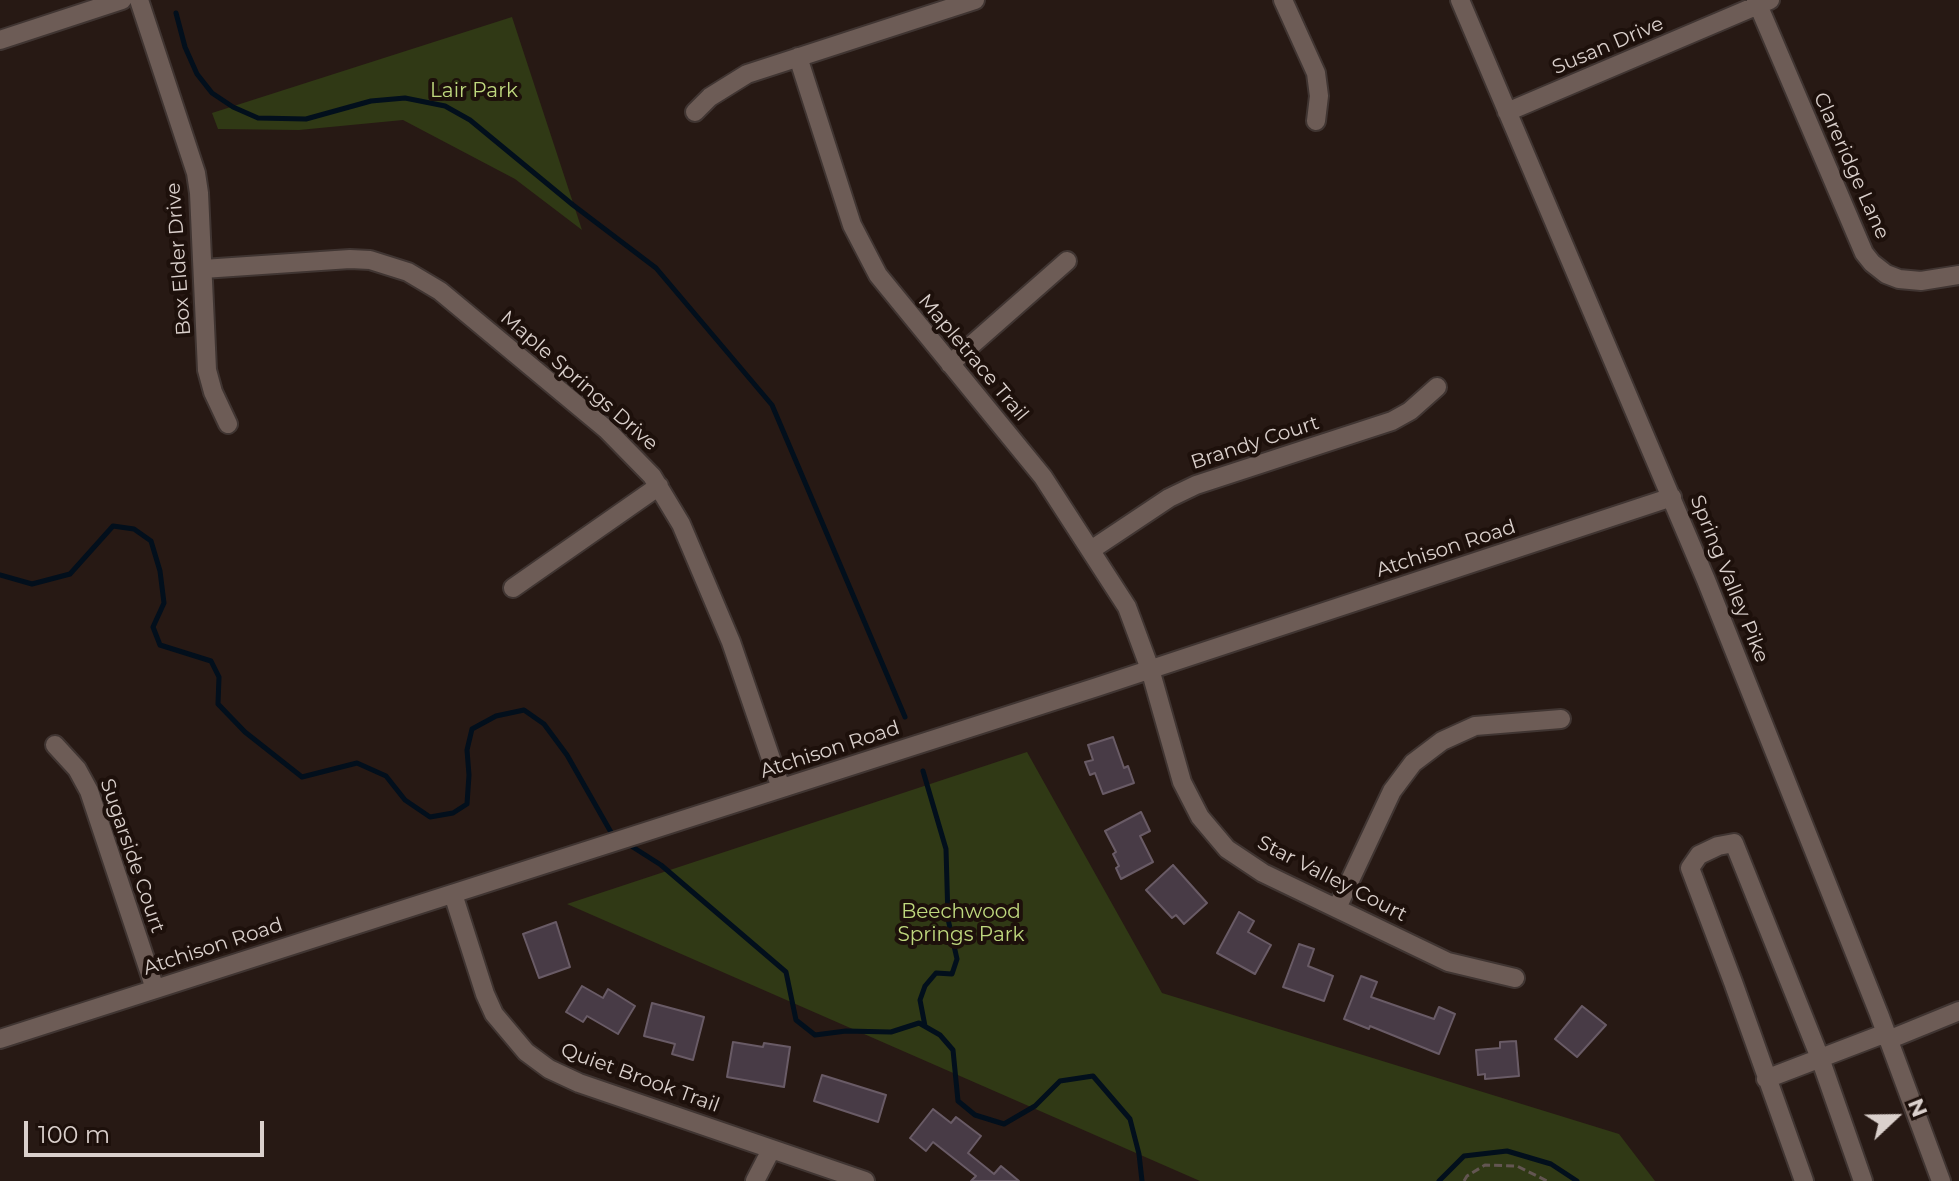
<!DOCTYPE html>
<html>
<head>
<meta charset="utf-8">
<style>
  body { margin:0 }
  #map { position:relative; width:1959px; height:1181px; overflow:hidden; background:#271914; font-family:Montserrat,sans-serif }
  canvas { display:block }
  .north { position:absolute; left:1855px; top:1077px; width:80px; height:80px; -webkit-text-stroke:6px #1d100b; paint-order:stroke; rotate:68deg; font-size:22px; font-weight:700; line-height:32px; text-align:center; color:#dad0cc }
  .north::after { content:''; display:block; margin:auto; width:28px; height:36px; background:#dad0cc; clip-path:polygon(50% 0,100% 100%,50% 72%,0 100%) }
  .scale { position:absolute; left:24px; top:1121px; width:240px; height:36px; box-sizing:border-box; border:4px solid #dad0cc; border-top:0; padding-left:10px; font-size:24px; line-height:28px; white-space:nowrap; color:#dad0cc; -webkit-text-stroke:6px #1d100b; paint-order:stroke }
</style>
</head>
<body>
<div id="map">
<canvas width="1959" height="1181"></canvas>
<div class="north">N</div>
<div class="scale">100 m</div>
</div>
<script>
const ctx = document.querySelector('canvas').getContext('2d');
ctx.lineJoin = 'round';
function fillPath(path, color) {
  ctx.fillStyle = color;
  ctx.fill(path, 'evenodd');
}
function poly(rows) {
  const path = new Path2D();
  for (const r of rows) {
    path.moveTo(r[0], r[1]);
    for (let i = 2; i < r.length; i += 2) path.lineTo(r[i], r[i + 1]);
  }
  return path;
}
function strokePath(path, color, width, dash) {
  ctx.strokeStyle = color;
  ctx.lineWidth = width;
  ctx.lineCap = dash ? 'butt' : 'round';
  ctx.setLineDash(dash || []);
  ctx.stroke(path);
}
function label(font, color, halo, rows, align = 'center') {
  ctx.font = font + ' Montserrat,sans-serif';
  ctx.lineWidth = 8;
  ctx.setLineDash([]);
  ctx.textBaseline = 'middle';
  ctx.strokeStyle = halo;
  ctx.fillStyle = color;
  for (const [text, x, y, turn = 0] of rows) {
    ctx.save();
    ctx.translate(x, y);
    ctx.rotate((+turn || 0) * Math.PI / 180);
    ctx.textAlign = isNaN(turn) ? turn : align;
    if (halo) ctx.strokeText(text, 0, 0);
    ctx.fillText(text, 0, 0);
    ctx.restore();
  }
}
fillPath(poly([
  [512,17,582,230,515,179,403,120,299,130,218,129,212,113],
  [1027,752,1162,993,1619,1134,1655,1181,1200,1181,567,904]
]), '#303915');
strokePath(poly([
  [176,13,185,47,197,74,212,93,233,107,258,118,306,119,371,101,405,98,445,106,470,120,573,205,656,268,772,405,905,717],
  [0,575,32,584,70,574,113,526,134,529,151,541,160,571,164,603,153,627,160,645,211,661,219,677,218,704,245,732,302,777,357,763,386,776,405,800,430,817,453,813,467,804,469,775,467,750,472,729,496,716,524,710,544,724,567,755,612,834,616,837],
  [923,771,946,849,948,919,957,959,952,974,936,973,925,986,920,1000,925,1026],
  [628,844,661,865,786,972,796,1020,815,1035,846,1031,891,1032,919,1023,940,1035,953,1050,958,1101,975,1115,1004,1124,1035,1106,1060,1081,1093,1076,1130,1119,1139,1154,1142,1181],
  [1439,1181,1464,1156,1507,1151,1551,1164,1577,1181]
]), '#020f1c', 5);
const building = poly([
  [1113,737,1124,768,1128,766,1134,783,1103,794,1095,773,1090,775,1085,762,1093,760,1088,745,1113,737],
  [1141,812,1150,831,1140,836,1153,862,1121,879,1116,868,1119,866,1113,854,1116,852,1105,831,1141,812],
  [1173,865,1207,903,1184,924,1176,915,1172,918,1146,890,1173,865],
  [1239,912,1254,921,1248,932,1271,945,1255,974,1217,953,1239,912],
  [556,922,570,967,539,978,523,934,556,922],
  [1299,944,1314,949,1308,966,1333,976,1324,1001,1283,987,1299,944],
  [1361,976,1377,982,1371,997,1434,1019,1439,1007,1455,1014,1439,1054,1370,1026,1369,1029,1344,1019,1361,976],
  [582,986,603,998,608,989,635,1006,618,1034,587,1016,583,1022,566,1012,582,986],
  [652,1003,704,1017,693,1060,672,1054,675,1044,644,1036,652,1003],
  [1582,1006,1606,1025,1577,1057,1555,1039,1582,1006],
  [1516,1041,1519,1076,1485,1079,1485,1074,1478,1075,1476,1050,1500,1048,1500,1042,1516,1041],
  [733,1042,763,1047,764,1043,790,1047,784,1087,727,1077,733,1042],
  [822,1075,886,1095,878,1122,814,1101,822,1075],
  [933,1109,951,1123,956,1117,981,1136,968,1153,994,1174,1001,1166,1019,1181,971,1181,976,1176,933,1142,926,1151,910,1138,933,1109]
]);
fillPath(building, '#483b46');
strokePath(building, '#695b66', 2);
const minor = poly([
  [139,0,196,173,199,193,207,370,213,392,228,424],
  [1283,0,1316,73,1319,96,1316,121],
  [1460,0,1706,580,1879,1014,1941,1181],
  [1756,0,1864,253,1872,263,1886,274,1899,279,1921,281,1959,275],
  [0,40,122,0],
  [798,57,852,225,878,275,1043,477,1127,607,1150,669,1182,782,1200,817,1227,849,1263,873,1448,962,1515,978],
  [695,112,710,97,747,74,975,0],
  [1507,112,1770,0],
  [203,269,350,259,370,260,408,272,440,291,606,429,652,476,681,524,731,642,781,788],
  [950,364,1067,261],
  [1091,550,1169,498,1196,485,1392,421,1410,411,1437,387],
  [513,588,659,486],
  [55,745,77,769,89,791,155,989],
  [453,894,485,994,494,1014,526,1052,549,1069,579,1083,865,1181],
  [1337,908,1392,791,1413,763,1442,741,1475,726,1561,719],
  [0,1039,1097,687,1672,497],
  [1888,1040,1959,1011],
  [1766,1079,1886,1033],
  [755,1181,771,1150],
  [1804,1181,1733,982,1690,868,1699,855,1718,846,1734,843,1820,1058,1863,1181]
]);
strokePath(minor, '#403532', 22);
strokePath(poly([
  [1464,1181,1467,1176,1485,1165,1517,1166,1547,1181]
]), '#635652', 3, [8, 4]);
strokePath(minor, '#6d5c56', 18);
label('20px', '#dad0cc', '#1d100b', [
  ["Susan Drive",1608,46,-23],
  ["Clareridge Lane",1851,166,66],
  ["Box Elder Drive",179,259,-94],
  ["Mapletrace Trail",973,358,50],
  ["Maple Springs Drive",579,381,41],
  ["Brandy Court",1255,443,-18],
  ["Atchison Road",1446,549,-18],
  ["Spring Valley Pike",1729,579,68],
  ["Atchison Road",830,750,-18],
  ["Sugarside Court",132,856,71],
  ["Star Valley Court",1332,879,27],
  ["Atchison Road",213,947,-18],
  ["Quiet Brook Trail",640,1078,20]
]);
label('20px', '#bfd87e', '#1d100b', [
  ["Lair Park",474,91],
  ["Beechwood",961,912],
  ["Springs Park",961,935]
]);
</script>
</body>
</html>
